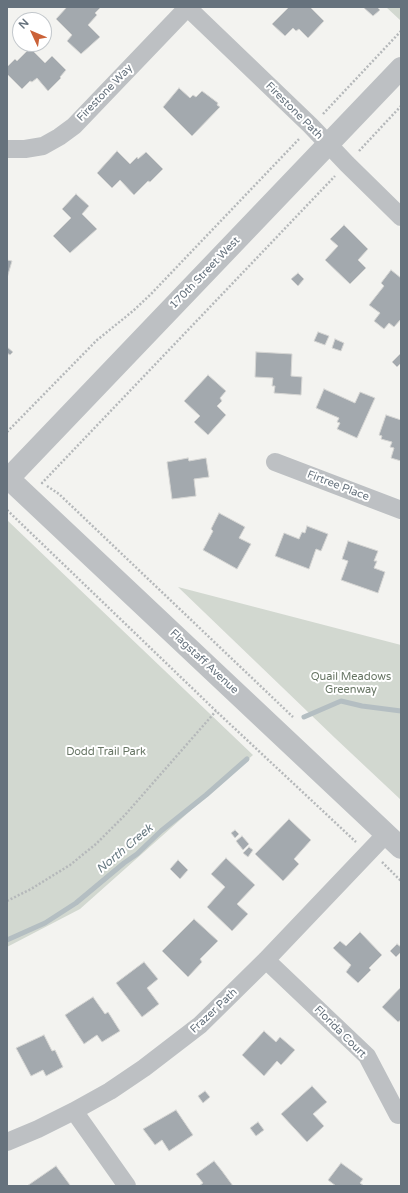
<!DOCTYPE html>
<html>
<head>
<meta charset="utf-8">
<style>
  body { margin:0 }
  #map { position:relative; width:408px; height:1193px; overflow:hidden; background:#f3f3f0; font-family:"Varela Round",sans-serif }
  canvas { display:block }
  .frame { position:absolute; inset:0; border:8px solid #66727d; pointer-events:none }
  .north { position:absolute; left:12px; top:12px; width:40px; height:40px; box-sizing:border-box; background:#fff; border:1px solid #c2c7cb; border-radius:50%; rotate:314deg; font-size:11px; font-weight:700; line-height:16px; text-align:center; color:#66727d }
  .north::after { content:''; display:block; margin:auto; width:14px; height:18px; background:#cb6238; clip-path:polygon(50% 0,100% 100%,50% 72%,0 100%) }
</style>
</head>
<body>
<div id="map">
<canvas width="408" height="1193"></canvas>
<div class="frame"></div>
<div class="north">N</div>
</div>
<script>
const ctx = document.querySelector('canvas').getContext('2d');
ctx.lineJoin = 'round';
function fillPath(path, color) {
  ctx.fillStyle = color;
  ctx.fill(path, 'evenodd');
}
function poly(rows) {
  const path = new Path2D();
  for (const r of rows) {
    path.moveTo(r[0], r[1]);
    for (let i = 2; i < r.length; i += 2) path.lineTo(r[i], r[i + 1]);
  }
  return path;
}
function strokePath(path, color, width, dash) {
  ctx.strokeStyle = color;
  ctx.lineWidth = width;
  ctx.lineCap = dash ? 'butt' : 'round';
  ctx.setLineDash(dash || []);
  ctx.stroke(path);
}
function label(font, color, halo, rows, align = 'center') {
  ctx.font = font + ' "Varela Round",sans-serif';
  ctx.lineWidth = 4;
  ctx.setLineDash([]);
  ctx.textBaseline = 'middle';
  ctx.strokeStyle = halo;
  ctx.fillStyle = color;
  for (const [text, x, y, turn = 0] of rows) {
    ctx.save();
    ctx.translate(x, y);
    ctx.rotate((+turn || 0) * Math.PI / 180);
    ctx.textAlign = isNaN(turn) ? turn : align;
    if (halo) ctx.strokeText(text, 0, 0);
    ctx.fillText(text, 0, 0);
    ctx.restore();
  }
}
fillPath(poly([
  [386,7,401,7,401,19,400,20],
  [7,520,253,755,80,909,7,947],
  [178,587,401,645,401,800,335,738]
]), '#d2d8d0');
strokePath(poly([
  [304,717,341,701,362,706,401,711],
  [7,940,45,923,76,903,124,863,137,854,161,831,206,795,247,759]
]), '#b4bec2', 5);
const building = poly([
  [67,7,101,7,95,13,97,15,88,25,100,37,81,54,67,41,72,35,56,19,67,7],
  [289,7,310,7,324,21,308,38,299,29,296,31,293,28,285,36,272,24,289,7],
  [363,7,377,7,380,10,373,16,363,7],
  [30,48,45,63,52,56,66,70,60,77,61,78,48,91,37,78,32,82,30,81,22,89,7,74,7,67,15,59,17,61,30,48],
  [179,88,190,98,193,95,196,97,202,91,218,103,217,105,220,107,192,136,163,107,179,88],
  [117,151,130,164,137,157,138,159,146,152,163,169,150,182,148,181,134,195,120,180,112,188,97,173,117,151],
  [76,194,89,206,82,214,97,229,70,253,53,236,71,218,62,209,76,194],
  [344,225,368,249,358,260,366,268,350,284,325,260,338,246,330,239,344,225],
  [7,260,12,261,7,278,7,260],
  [391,270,401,278,401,319,394,327,389,323,384,329,374,321,380,313,369,305,384,286,381,283,391,270],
  [298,273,304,279,298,286,291,279,298,273],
  [318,332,329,336,325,345,314,341,318,332],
  [335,339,344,343,341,351,332,348,335,339],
  [7,347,13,352,10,355,7,353,7,347],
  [256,352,292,354,291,376,302,377,301,395,274,393,275,386,272,386,273,378,255,377,256,352],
  [401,353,401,363,397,367,392,362,401,353],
  [208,375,226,391,220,398,222,401,217,406,226,415,208,435,194,422,200,416,184,401,208,375],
  [324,389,355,403,360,392,375,398,357,438,337,429,340,423,337,422,339,418,316,408,324,389],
  [386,415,401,420,401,461,391,458,394,448,390,447,392,442,381,439,382,436,379,435,386,415],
  [188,458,189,461,206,458,209,477,194,479,196,496,172,499,167,462,188,458],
  [219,513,245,527,239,538,251,544,237,569,203,550,213,531,211,529,219,513],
  [307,526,328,534,321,551,316,549,309,569,275,556,284,533,299,539,302,532,305,533,307,526],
  [348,541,378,551,374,561,377,561,374,568,385,572,378,593,341,580,348,561,342,559,348,541],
  [289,819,311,840,294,859,299,864,283,881,255,854,289,819],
  [235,830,239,834,235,838,231,833,235,830],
  [242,836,249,844,243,850,236,841,242,836],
  [249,847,253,850,248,857,243,853,249,847],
  [226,858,255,885,237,904,248,914,232,931,207,907,225,887,211,874,226,858],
  [178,860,188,870,180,879,170,869,178,860],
  [194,919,218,941,200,959,202,962,188,977,162,951,194,919],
  [360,932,382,955,369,968,371,970,358,983,346,972,351,965,333,948,340,941,346,946,360,932],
  [397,944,401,947,401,952,396,957,390,951,397,944],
  [144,962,158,979,147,988,159,1004,142,1017,116,983,144,962],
  [401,987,401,1020,398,1022,382,1007,401,987],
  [93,997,105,1014,108,1012,120,1031,102,1042,97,1035,84,1044,65,1015,93,997],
  [264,1031,276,1042,280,1037,295,1050,281,1065,277,1061,264,1076,242,1055,264,1031],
  [44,1035,52,1051,55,1050,63,1067,46,1076,43,1070,31,1076,16,1048,44,1035],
  [312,1086,327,1102,313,1114,324,1126,307,1142,281,1114,312,1086],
  [205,1091,210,1097,203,1103,198,1096,205,1091],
  [176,1110,193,1135,169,1151,162,1140,155,1145,143,1129,176,1110],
  [258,1122,264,1130,256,1136,250,1128,258,1122],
  [214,1161,222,1171,233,1186,199,1186,203,1183,196,1174,214,1161],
  [341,1163,363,1179,360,1183,364,1186,336,1186,328,1180,341,1163],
  [56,1166,70,1185,69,1186,27,1186,56,1166]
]);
fillPath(building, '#a3a9ae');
strokePath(building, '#d5d5d3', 1);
strokePath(poly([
  [323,114,401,31],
  [359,151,401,106],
  [7,432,97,340,133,311,151,294,300,138],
  [43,483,42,483,335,176],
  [47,486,59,494,293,717],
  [7,510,216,711,356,842],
  [382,862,401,881],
  [7,901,31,889,70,865,96,844,125,815,216,711]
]), '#b5b8ba', 2.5, [2, 2]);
strokePath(poly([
  [187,7,311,126,347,164,401,217],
  [7,149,25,149,43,146,59,137,74,126,187,8],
  [275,462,401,510],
  [266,960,367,1056,398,1115],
  [74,1111,127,1186],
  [7,1142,38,1129,74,1111,110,1091,144,1068,200,1025,266,960,386,834]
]), '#bdc0c3', 18);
strokePath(poly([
  [7,477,401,848],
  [9,478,401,68]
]), '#bdc0c3', 22);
label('11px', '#66727d', '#fff', [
  ["Firestone Way",105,93,-46],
  ["Firestone Path",294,111,45],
  ["170th Street West",205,273,-46],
  ["Firtree Place",338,486,21],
  ["Flagstaff Avenue",204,662,43],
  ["Frazer Path",214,1011,-43],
  ["Florida Court",340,1032,45]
]);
label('11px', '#677564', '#fff', [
  ["Quail Meadows",351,677],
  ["Greenway",351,690],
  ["Dodd Trail Park",106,752]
]);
label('italic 12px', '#677981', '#fff', [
  ["North Creek",125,849,-40]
]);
</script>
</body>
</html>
